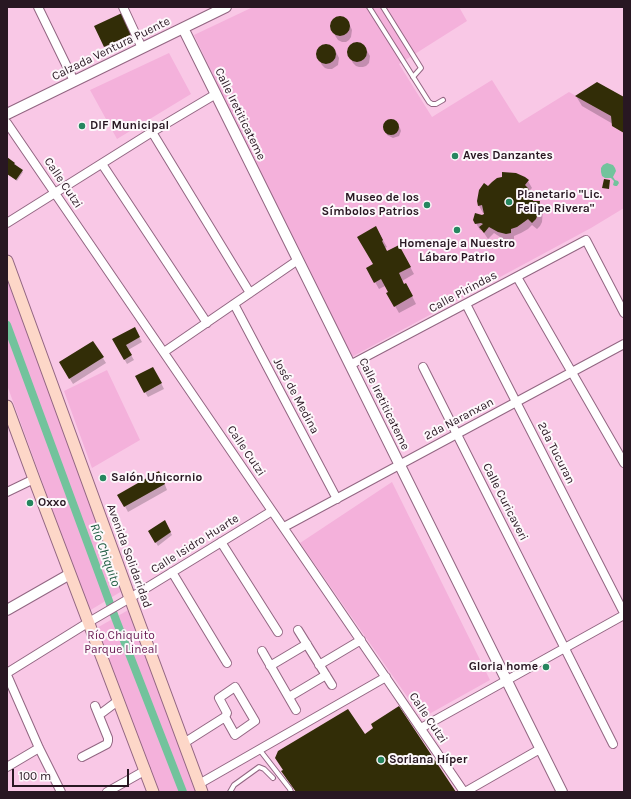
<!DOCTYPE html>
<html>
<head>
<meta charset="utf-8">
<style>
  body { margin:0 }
  #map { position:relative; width:631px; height:799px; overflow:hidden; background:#f9c8e6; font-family:Karla,sans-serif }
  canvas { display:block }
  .frame { position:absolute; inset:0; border:8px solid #281722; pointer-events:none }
  .scale { position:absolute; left:12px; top:769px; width:117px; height:18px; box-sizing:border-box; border:2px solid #281722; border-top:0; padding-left:5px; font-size:12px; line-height:14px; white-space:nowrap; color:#281722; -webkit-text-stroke:3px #fdf8fb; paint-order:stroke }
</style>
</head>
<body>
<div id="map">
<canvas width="631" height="799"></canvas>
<div class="frame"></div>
<div class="scale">100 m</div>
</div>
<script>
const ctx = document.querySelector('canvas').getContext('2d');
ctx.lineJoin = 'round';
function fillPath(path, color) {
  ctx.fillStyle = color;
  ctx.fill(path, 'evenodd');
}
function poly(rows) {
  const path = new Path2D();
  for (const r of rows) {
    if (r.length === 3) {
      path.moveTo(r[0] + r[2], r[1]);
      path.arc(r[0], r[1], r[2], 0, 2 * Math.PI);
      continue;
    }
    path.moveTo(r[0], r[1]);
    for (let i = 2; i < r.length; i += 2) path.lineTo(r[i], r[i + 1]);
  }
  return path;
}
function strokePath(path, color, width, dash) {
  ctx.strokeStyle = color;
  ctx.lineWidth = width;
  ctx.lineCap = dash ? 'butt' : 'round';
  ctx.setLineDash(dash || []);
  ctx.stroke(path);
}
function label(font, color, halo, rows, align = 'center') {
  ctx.font = font + ' Karla,sans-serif';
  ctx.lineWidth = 4;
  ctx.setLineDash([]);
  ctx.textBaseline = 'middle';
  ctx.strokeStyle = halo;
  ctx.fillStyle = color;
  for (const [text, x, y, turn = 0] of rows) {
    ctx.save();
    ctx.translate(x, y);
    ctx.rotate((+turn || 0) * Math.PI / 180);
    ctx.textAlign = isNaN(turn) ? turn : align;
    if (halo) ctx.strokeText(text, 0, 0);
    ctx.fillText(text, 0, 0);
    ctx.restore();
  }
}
fillPath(poly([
  [253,7,459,7,467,21,399,64,432,117,492,80,519,123,569,92,611,116,612,126,624,133,624,208,591,228,348,359,194,35],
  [169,53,191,94,117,139,90,90],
  [7,271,122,591,89,611,7,385],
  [107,370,140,440,92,468,64,391],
  [392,482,490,680,422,718,300,543],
  [130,609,197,792,156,792,95,629]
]), '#f4b1db');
fillPath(poly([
  [607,163,613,165,615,168,616,171,613,177,615,180,618,181,619,183,617,186,615,186,613,185,614,181,611,178,605,178,602,176,601,172,601,168,603,165]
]), '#72c39c');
fillPath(poly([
  [338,17,341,17,348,21,352,30,351,37,349,40,346,42,342,42,338,40,336,37,331,28,332,21],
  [125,19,134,39,108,51,105,46],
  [355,43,362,44,365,47,370,56,369,63,366,66,363,67,359,67,356,66,353,63,348,54,350,47,352,45],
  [324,45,331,46,334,48,339,58,338,65,332,69,328,69,325,68,322,65,317,56,317,52,318,49],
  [576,96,624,98,624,133,614,127,613,124,582,106],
  [391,120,396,122,400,128,401,131,399,136,393,138,387,135,384,126,386,122],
  [7,159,14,163,23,172,17,181,9,175,7,172],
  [528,181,532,188,529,191,534,202,539,202,543,209,542,222,540,226,537,229,532,225,528,229,521,233,514,236,514,240,503,239,494,233,488,239,482,230,480,230,474,220,483,217,485,214,485,213,483,213,479,206,478,201,488,188],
  [376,228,387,247,385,248,387,252,399,246,414,274,402,281,404,285,406,284,416,304,399,313,388,294,389,293,385,286,379,289,367,268,374,264],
  [134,328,142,342,128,350,134,360,127,364,114,340],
  [93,342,106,363,73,384,60,363],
  [156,373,164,389,148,397,145,392],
  [162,477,167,490,128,512,119,495],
  [166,524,172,535,158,546,149,531]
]), '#0003');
strokePath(poly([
  [7,325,116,620,183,792]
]), '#72c39c', 8);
fillPath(poly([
  [122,13,132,34,104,47,94,26],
  [340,26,10],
  [357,52,10],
  [326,54,10],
  [597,82,624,97,624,133,612,126,611,116,575,96],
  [391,127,8],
  [7,157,15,163,14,164,23,170,16,180,7,174],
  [502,172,516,173,525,177,529,180,525,185,528,188,532,196,533,201,540,201,538,214,536,219,532,223,528,219,524,222,517,227,511,229,511,233,506,234,498,232,489,227,484,233,479,227,483,224,481,223,475,224,473,220,475,213,482,215,484,214,482,205,478,206,477,201,479,190,484,183,488,186,492,182,497,178,502,177],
  [604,179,610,180,609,189,602,188],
  [376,226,383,240,382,241,387,251,399,245,411,267,399,273,404,284,406,283,413,296,394,307,386,293,388,292,381,279,374,283,366,268,373,264,357,237],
  [135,327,140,337,126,345,132,355,124,360,112,339],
  [93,341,104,357,69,379,59,362],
  [153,367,162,383,144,393,135,376],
  [159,471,165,484,124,507,117,495],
  [165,520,171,532,155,543,148,531],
  [399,706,456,792,296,792,281,771,283,770,275,758,278,751,348,709,365,734,373,728,371,724]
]), '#322d07');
const service = poly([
  [369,7,429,102,432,104,436,104,443,100],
  [383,7,421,68,413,77],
  [259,749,290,789,291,792],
  [230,792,234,785,259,767,264,769,273,778]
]);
const minor = poly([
  [38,7,74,81],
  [123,7,142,48],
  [7,123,464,792],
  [152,132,250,293],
  [102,164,207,323],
  [7,223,152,132,216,94],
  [517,277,624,463],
  [234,304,337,499],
  [466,304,624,613],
  [164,352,298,260],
  [350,365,586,240,624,313],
  [423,367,613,744],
  [7,492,34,479],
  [284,527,624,344],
  [221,542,278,632],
  [172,572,227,663],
  [298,630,332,685],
  [262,651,296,710],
  [319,665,361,640],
  [270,666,307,644],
  [7,673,89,622,130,598,272,511],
  [7,675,39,748,61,792],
  [235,687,255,721,235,735,225,717,227,713,219,698,235,687],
  [289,697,326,675],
  [99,715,119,700],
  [421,728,624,615],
  [184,743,225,717],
  [82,757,107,744,108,741,108,738,95,706],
  [7,767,39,748],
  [199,784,386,677],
  [107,792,146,770],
  [465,792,540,749]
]);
const tertiary = poly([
  [183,28,562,792],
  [7,114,226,7],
  [7,610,70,574]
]);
const secondary = poly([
  [7,261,130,598,202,792],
  [7,406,34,479,153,792]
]);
strokePath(service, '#926682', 6);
strokePath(minor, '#926682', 10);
strokePath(tertiary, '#926682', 12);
strokePath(secondary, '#926682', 13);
strokePath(service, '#fff', 4);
strokePath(minor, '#fff', 8);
strokePath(tertiary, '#fff', 10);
strokePath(secondary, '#fdd7c8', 11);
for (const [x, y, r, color] of [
  [82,126,4,"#26865f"],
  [455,156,4,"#26865f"],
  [509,202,4,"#26865f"],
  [427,205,4,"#26865f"],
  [457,230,4,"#26865f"],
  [103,478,4,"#26865f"],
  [30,503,4,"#26865f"],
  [546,667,4,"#26865f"],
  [381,760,4,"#26865f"]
]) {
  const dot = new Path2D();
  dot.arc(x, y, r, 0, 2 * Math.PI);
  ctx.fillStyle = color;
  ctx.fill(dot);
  strokePath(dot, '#fdf8fb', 1.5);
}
label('12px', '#281722', '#fdf8fb', [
  ["Calzada Ventura Puente",111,49,-26],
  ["Calle Iretiticateme",240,114,64],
  ["Calle Cutzi",63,183,56],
  ["Calle Pirindas",463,292,-28],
  ["José de Medina",296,396,62],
  ["Calle Iretiticateme",384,404,64],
  ["2da Naranxan",459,419,-28],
  ["Calle Cutzi",246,451,56],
  ["2da Tucuran",556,453,63],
  ["Calle Curicaveri",505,502,63],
  ["Calle Isidro Huarte",195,544,-32],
  ["Avenida Solidaridad",129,556,70],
  ["Calle Cutzi",428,718,56]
]);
label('bold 12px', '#281722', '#fdf8fb', [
  ["DIF Municipal",90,126],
  ["Aves Danzantes",463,156],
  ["Planetario \"Lic.",517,195],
  ["Felipe Rivera\"",517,209],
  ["Museo de los",419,198,"right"],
  ["Símbolos Patrios",419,212,"right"],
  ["Homenaje a Nuestro",457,244,"center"],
  ["Lábaro Patrio",457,258,"center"],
  ["Salón Unicornio",111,478],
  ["Oxxo",38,503],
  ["Gloria home",538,667,"right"],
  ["Soriana Híper",389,760]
], 'left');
label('12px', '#671750', '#fdf8fb', [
  ["Río Chiquito",121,636],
  ["Parque Lineal",121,650]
]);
label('italic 13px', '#1d5b40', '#fdf8fb', [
  ["Río Chiquito",105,555,70]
]);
</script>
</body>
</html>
